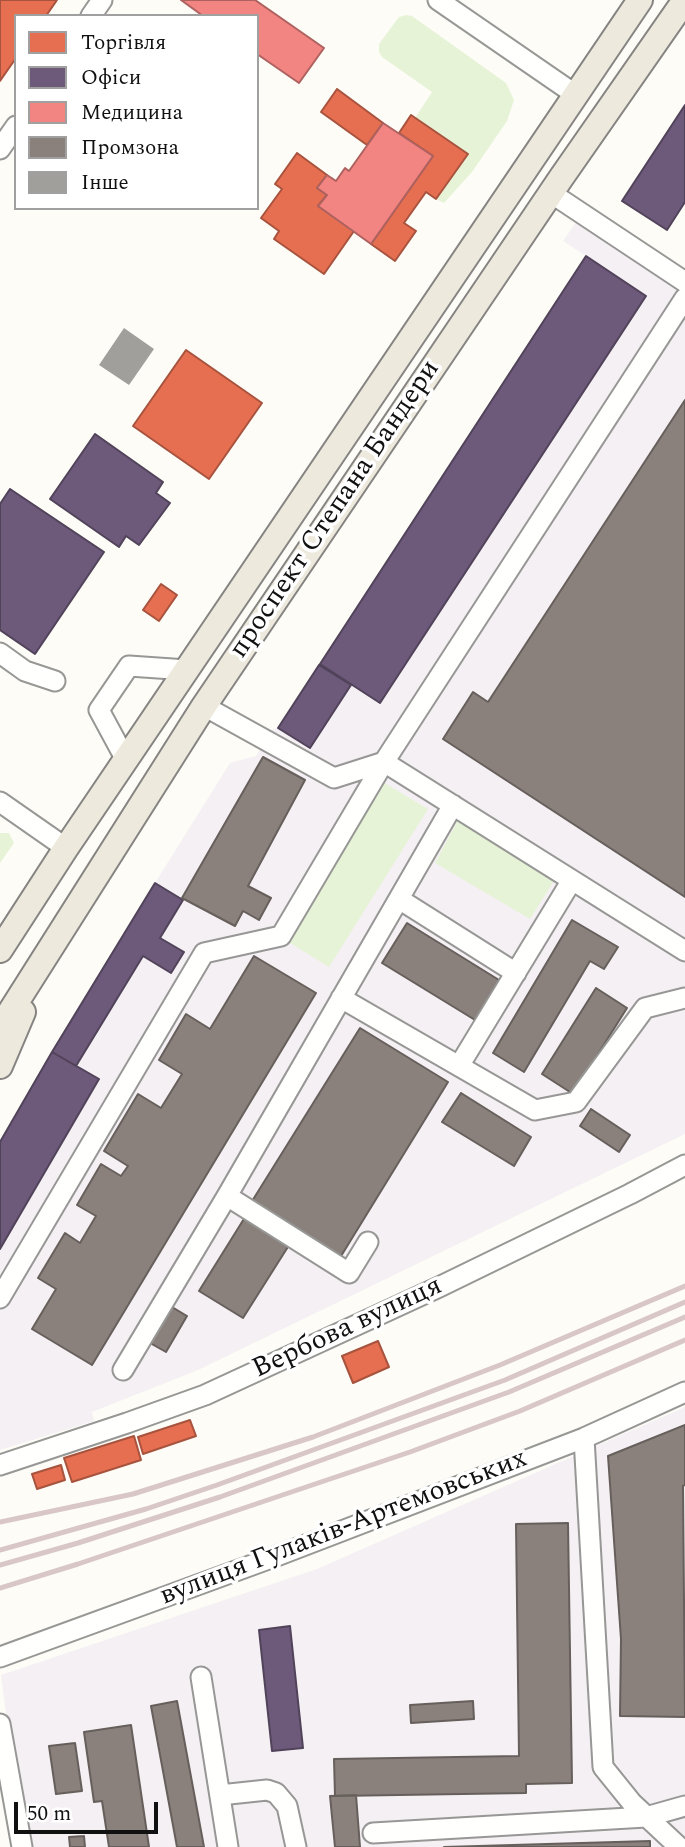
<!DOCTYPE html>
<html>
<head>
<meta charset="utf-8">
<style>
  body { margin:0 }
  #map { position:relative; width:685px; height:1847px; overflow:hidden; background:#fdfcf7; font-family:Spectral,serif }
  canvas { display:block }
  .legend { position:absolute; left:14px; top:14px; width:245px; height:196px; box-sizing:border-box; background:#fff; border:2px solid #a0a0a0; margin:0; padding:9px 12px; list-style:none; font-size:21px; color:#111 }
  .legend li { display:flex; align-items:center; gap:14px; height:35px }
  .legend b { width:35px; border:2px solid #a0a0a0 }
  .scale { position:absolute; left:14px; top:1802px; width:144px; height:32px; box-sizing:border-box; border:4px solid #111; border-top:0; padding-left:9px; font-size:21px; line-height:24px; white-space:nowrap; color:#111; -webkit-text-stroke:5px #fff; paint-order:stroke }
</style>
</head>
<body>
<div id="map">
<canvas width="685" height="1847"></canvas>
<ul class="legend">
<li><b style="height:19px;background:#e76f51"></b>Торгівля</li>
<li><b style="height:19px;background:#6d597a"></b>Офіси</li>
<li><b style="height:19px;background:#f28482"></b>Медицина</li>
<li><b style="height:19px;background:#8a817c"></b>Промзона</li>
<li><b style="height:19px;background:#a19f9c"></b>Інше</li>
</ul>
<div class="scale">50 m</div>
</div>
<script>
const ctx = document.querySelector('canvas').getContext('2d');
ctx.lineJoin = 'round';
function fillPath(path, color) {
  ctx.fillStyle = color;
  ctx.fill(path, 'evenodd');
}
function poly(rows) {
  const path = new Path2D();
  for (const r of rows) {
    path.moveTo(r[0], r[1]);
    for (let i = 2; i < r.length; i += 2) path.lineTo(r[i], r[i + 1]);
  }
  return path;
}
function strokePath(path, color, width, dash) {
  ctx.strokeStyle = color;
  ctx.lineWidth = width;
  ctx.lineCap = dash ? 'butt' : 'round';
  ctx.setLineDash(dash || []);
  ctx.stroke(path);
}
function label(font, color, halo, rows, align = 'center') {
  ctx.font = font + ' Spectral,serif';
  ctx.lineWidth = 7;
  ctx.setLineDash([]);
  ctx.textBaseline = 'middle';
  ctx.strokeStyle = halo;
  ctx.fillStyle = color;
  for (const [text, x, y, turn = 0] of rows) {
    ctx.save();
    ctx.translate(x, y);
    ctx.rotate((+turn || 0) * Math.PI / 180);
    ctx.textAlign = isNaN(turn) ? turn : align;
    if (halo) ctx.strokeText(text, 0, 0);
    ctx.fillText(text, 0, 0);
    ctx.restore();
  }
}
fillPath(poly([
  [587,206,685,271,685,1134,198,1370,92,1412,94,1421,0,1450,0,1249,98,1080,76,1066,143,956,183,952,160,938,183,900,155,883,230,763,256,756,271,730,278,728,310,748,351,685,380,703,646,296,563,241],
  [685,1407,685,1847,23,1847,1,1675,317,1569]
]), '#f5f0f3');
fillPath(poly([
  [406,15,412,16,506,83,514,100,507,121,472,172,444,203,436,199,468,154,415,118,432,92,382,57,379,52,379,44,399,17],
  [383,782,428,809,329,967,287,941],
  [458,820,554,881,530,919,435,863],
  [0,833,9,833,14,843,0,863]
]), '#e7f3d7');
const shops = poly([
  [0,0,57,0,46,16,16,16,16,58,0,81,0,0],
  [337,89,383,123,367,145,321,112,337,89],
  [411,115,468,154,436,199,426,192,404,223,416,231,395,261,371,244,433,156,399,133,411,115],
  [297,153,327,175,317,188,327,195,318,206,354,231,324,274,274,239,279,231,261,218,282,189,275,184,297,153],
  [186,350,262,403,209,479,133,426,186,350],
  [161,584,177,595,159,621,143,610,161,584],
  [378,1341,389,1367,353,1383,342,1356,378,1341],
  [190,1420,196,1436,143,1454,138,1437,190,1420],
  [134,1436,141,1460,72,1482,64,1458,134,1436],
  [61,1465,65,1480,37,1489,32,1474,61,1465]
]);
fillPath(shops, '#e76f51');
strokePath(shops, '#a7533e', 2);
const offices = poly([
  [685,105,685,202,667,230,622,201,685,105],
  [586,256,646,296,380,703,320,664,586,256],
  [95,434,163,482,156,493,170,503,139,545,126,536,119,547,50,499,95,434],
  [10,489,104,552,35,654,0,630,0,504,10,489],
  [319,665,351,685,310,748,278,728,319,665],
  [155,883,183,900,160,938,184,952,171,973,143,956,76,1066,52,1052,155,883],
  [52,1052,99,1079,0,1249,0,1142,52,1052],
  [290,1626,303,1748,272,1751,259,1630,290,1626]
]);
fillPath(offices, '#6d597a');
strokePath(offices, '#51435a', 2);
const health = poly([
  [181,0,255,0,324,48,299,83,257,54,257,16,203,16,181,0],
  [383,123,433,156,371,244,318,206,327,195,317,188,327,175,336,181,345,168,349,171,383,123]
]);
fillPath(health, '#f28482');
strokePath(health, '#ae6260', 2);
const industry = poly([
  [685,400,685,897,443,739,473,692,488,702,685,400],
  [263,757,305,780,248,886,271,898,259,920,243,911,235,926,182,898,263,757],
  [572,920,618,947,604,969,590,961,524,1072,493,1053,572,920],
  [407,923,499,980,475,1020,382,963,407,923],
  [254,956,316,993,92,1365,32,1329,56,1289,38,1278,65,1233,80,1243,96,1216,77,1205,101,1164,121,1176,128,1166,104,1151,138,1094,161,1108,182,1074,159,1060,186,1014,210,1029,254,956],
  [596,988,627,1008,573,1094,542,1074,596,988],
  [360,1028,448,1082,338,1261,249,1206,360,1028],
  [461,1093,531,1137,514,1166,442,1122,461,1093],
  [591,1109,630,1135,619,1152,580,1126,591,1109],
  [247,1214,291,1242,243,1318,199,1291,247,1214],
  [172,1307,187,1316,166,1352,150,1343,172,1307],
  [685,1425,685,1485,683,1486,685,1717,620,1716,621,1639,608,1456,685,1425],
  [568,1523,572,1783,526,1784,526,1793,335,1796,334,1759,519,1756,516,1524,568,1523],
  [177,1701,204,1847,177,1847,151,1706,177,1701],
  [473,1701,474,1719,411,1723,410,1705,473,1701],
  [131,1725,149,1847,109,1847,102,1801,94,1802,84,1732,131,1725],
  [75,1743,82,1791,56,1794,49,1746,75,1743],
  [356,1795,360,1847,335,1847,330,1796,356,1795],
  [84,1836,85,1847,70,1847,69,1837,84,1836],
  [650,1841,650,1847,444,1847,650,1841]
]);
fillPath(industry, '#8a817c');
strokePath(industry, '#665f5c', 2);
fillPath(poly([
  [124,328,154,349,129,385,99,365]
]), '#a19f9c');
const minor = poly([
  [438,0,576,95],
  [91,16,102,0],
  [0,149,16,126],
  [551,193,685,282],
  [0,653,25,671,55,681],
  [204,706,334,778,384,762],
  [126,760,99,710,129,666,187,670],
  [384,762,685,951],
  [0,802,66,848],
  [399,899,516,973],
  [341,998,535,1110,576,1102,645,1008,685,998],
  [459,1066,572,880],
  [227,1196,349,1273,368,1242],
  [0,1298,204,953,281,936,384,762,685,298],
  [123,1370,227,1196,453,805],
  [584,1438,603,1767,632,1803,679,1847],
  [0,1465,127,1423,205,1395,439,1287,630,1194,685,1165],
  [0,1657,274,1557,584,1438,685,1392],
  [201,1677,228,1847],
  [0,1724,22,1847],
  [220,1795,267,1790,276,1793,287,1806,296,1847],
  [373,1833,646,1817,685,1806]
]);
const major = poly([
  [0,950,66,848,640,0],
  [0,1028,204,706,561,178,685,0],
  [0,1066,23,1012]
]);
strokePath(minor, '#979795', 23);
strokePath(major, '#858482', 28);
strokePath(minor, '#fffffe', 19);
strokePath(major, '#ede9dc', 24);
strokePath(poly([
  [0,1522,133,1494,313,1437,500,1365,685,1286],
  [0,1550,146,1509,217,1485,505,1380,685,1302],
  [0,1565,78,1543,220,1497,509,1392,685,1317],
  [0,1588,78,1564,410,1452,520,1411,685,1340]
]), '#d9c6c7', 5);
label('28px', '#111', '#fff', [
  ["проспект Степана Бандери",336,510,-56],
  ["Вербова вулиця",348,1329,-25],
  ["вулиця Гулаків-Артемовських",344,1529,-21]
]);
</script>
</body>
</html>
